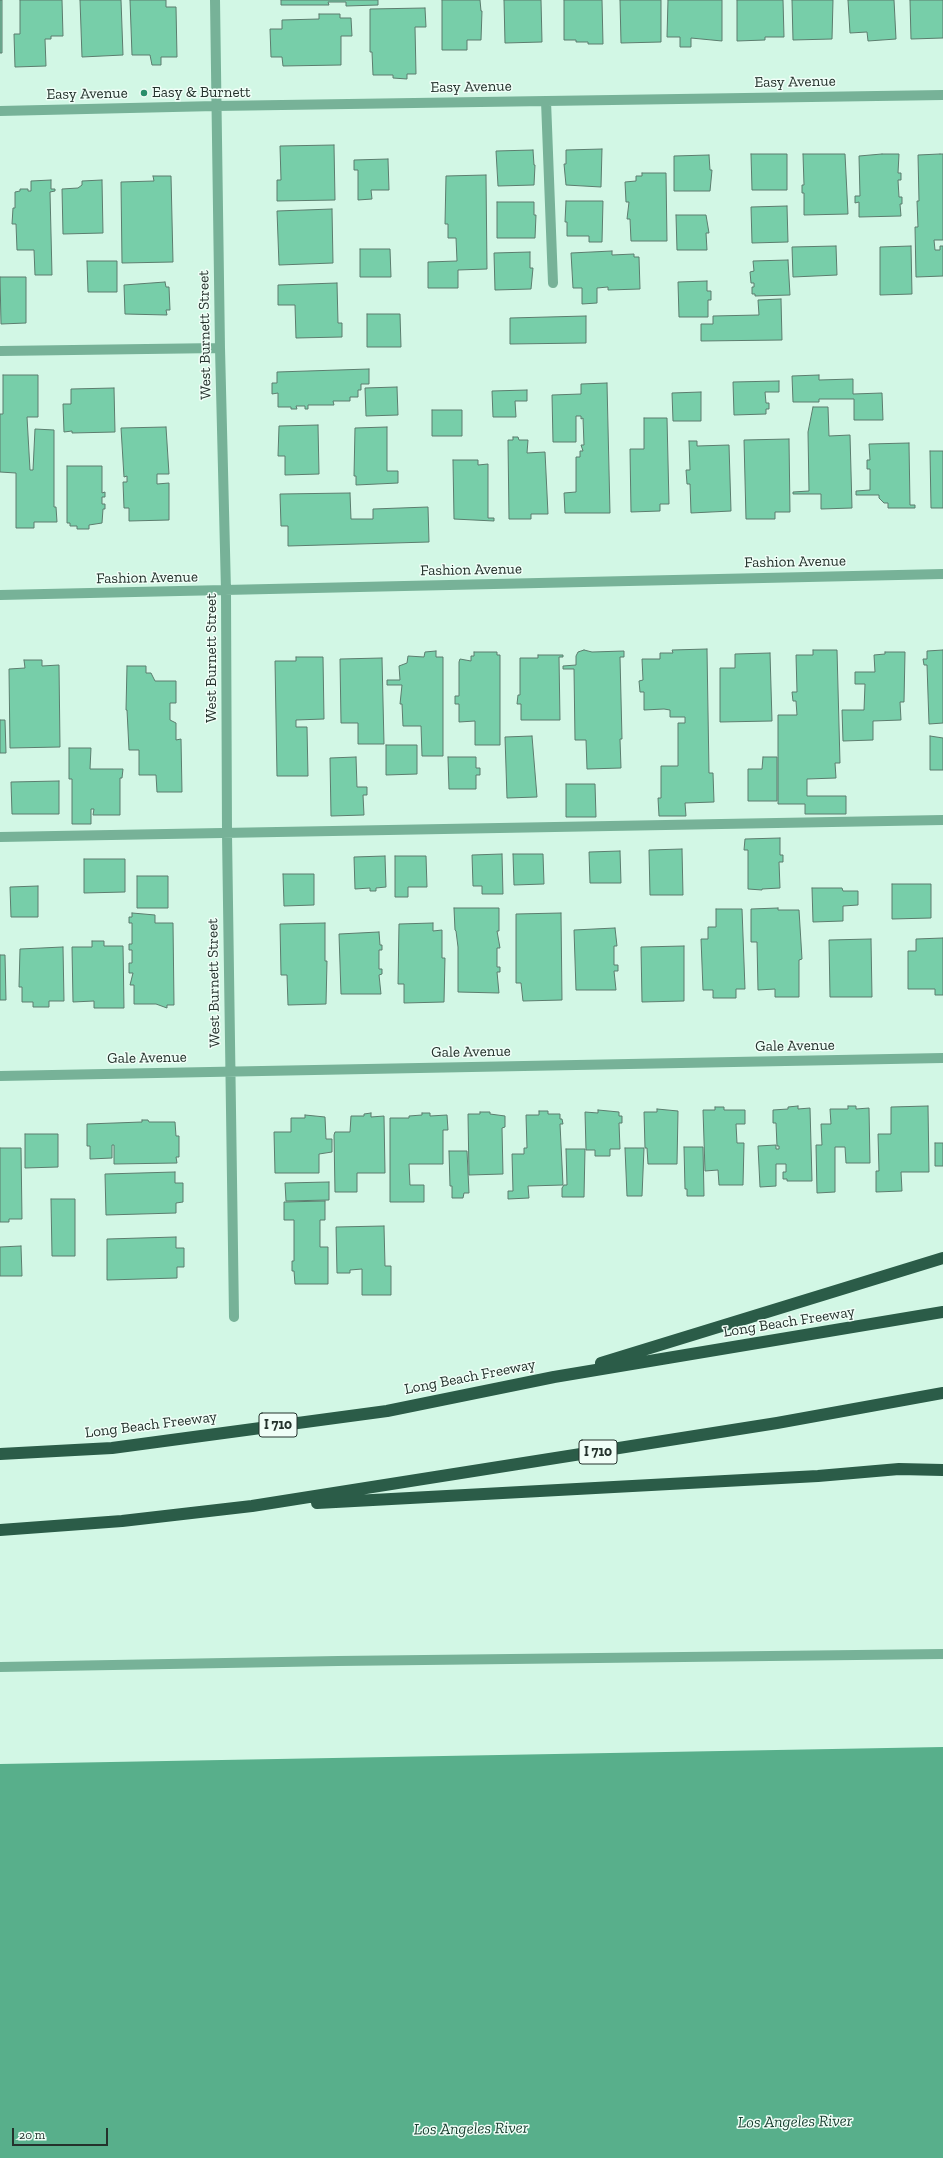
<!DOCTYPE html>
<html>
<head>
<meta charset="utf-8">
<style>
  body { margin:0 }
  #map { position:relative; width:943px; height:2158px; overflow:hidden; background:#d2f7e5; font-family:"Zilla Slab",serif }
  canvas { display:block }
  .scale { position:absolute; left:12px; top:2128px; width:96px; height:18px; box-sizing:border-box; border:2px solid #24322c; border-top:0; padding-left:5px; font-size:12px; line-height:14px; white-space:nowrap; color:#24322c; -webkit-text-stroke:3px #f0fef7; paint-order:stroke }
</style>
</head>
<body>
<div id="map">
<canvas width="943" height="2158"></canvas>
<div class="scale">20 m</div>
</div>
<script>
const ctx = document.querySelector('canvas').getContext('2d');
ctx.lineJoin = 'round';
function fillPath(path, color) {
  ctx.fillStyle = color;
  ctx.fill(path, 'evenodd');
}
function poly(rows) {
  const path = new Path2D();
  for (const r of rows) {
    path.moveTo(r[0], r[1]);
    for (let i = 2; i < r.length; i += 2) path.lineTo(r[i], r[i + 1]);
  }
  return path;
}
function strokePath(path, color, width, dash) {
  ctx.strokeStyle = color;
  ctx.lineWidth = width;
  ctx.lineCap = dash ? 'butt' : 'round';
  ctx.setLineDash(dash || []);
  ctx.stroke(path);
}
function label(font, color, halo, rows, align = 'center') {
  ctx.font = font + ' "Zilla Slab",serif';
  ctx.lineWidth = 3;
  ctx.setLineDash([]);
  ctx.textBaseline = 'middle';
  ctx.strokeStyle = halo;
  ctx.fillStyle = color;
  for (const [text, x, y, turn = 0] of rows) {
    ctx.save();
    ctx.translate(x, y);
    ctx.rotate((+turn || 0) * Math.PI / 180);
    ctx.textAlign = isNaN(turn) ? turn : align;
    if (halo) ctx.strokeText(text, 0, 0);
    ctx.fillText(text, 0, 0);
    ctx.restore();
  }
}
fillPath(poly([
  [943,1747,943,2158,0,2158,0,1764]
]), '#58af8b');
const building = poly([
  [0,0,2,0,2,53,0,53,0,0],
  [20,0,62,0,63,36,51,36,51,39,45,39,46,66,15,67,14,34,20,34,20,0],
  [80,0,121,0,123,55,82,57,80,0],
  [130,0,166,0,166,7,176,7,177,57,161,57,161,65,152,65,150,55,132,55,130,0],
  [281,0,378,0,378,5,346,6,346,2,328,2,329,5,281,5,281,0],
  [442,0,480,0,481,11,482,11,481,40,467,40,467,50,442,50,442,0],
  [504,0,541,0,542,42,505,43,504,0],
  [564,0,602,0,603,44,588,44,588,42,576,42,576,40,564,40,564,0],
  [620,0,661,0,661,42,621,43,620,0],
  [668,0,722,0,722,41,691,38,691,47,680,47,680,37,667,37,668,0],
  [737,0,783,0,784,37,765,37,765,40,737,41,737,0],
  [792,0,833,0,832,39,793,40,792,0],
  [848,0,894,0,896,39,868,41,867,32,850,33,848,0],
  [910,0,943,0,943,38,911,39,910,0],
  [425,8,426,27,415,27,416,74,407,74,407,79,393,78,393,75,373,75,372,52,370,52,370,9,425,8],
  [319,14,340,14,340,18,351,18,352,36,341,36,341,65,283,66,282,57,271,57,270,29,282,29,282,20,319,19,319,14],
  [334,145,335,200,277,201,277,180,281,180,280,146,334,145],
  [602,149,601,187,566,185,564,164,566,164,566,150,602,149],
  [533,150,534,165,535,165,534,185,498,186,496,151,533,150],
  [751,154,787,154,787,190,752,190,751,154],
  [803,154,845,154,848,214,804,215,804,193,802,193,802,185,804,185,803,154],
  [882,154,899,154,898,173,901,173,901,180,898,180,899,197,902,197,902,204,900,204,901,216,859,217,859,202,855,203,855,196,860,196,859,156,882,154],
  [940,154,943,154,943,240,934,240,935,250,940,250,940,246,943,246,943,276,916,277,915,227,918,227,917,201,919,201,918,155,940,154],
  [709,155,710,170,712,170,710,191,674,191,674,156,709,155],
  [388,159,389,190,371,190,372,199,358,200,358,170,354,170,354,160,388,159],
  [642,173,666,173,667,241,631,241,630,219,627,219,629,202,626,202,625,182,636,181,636,176,642,176,642,173],
  [486,175,487,269,458,270,458,288,428,288,428,262,457,261,456,238,448,238,448,224,445,224,446,176,486,175],
  [153,176,171,176,173,262,122,263,121,182,154,181,153,176],
  [51,180,51,189,55,189,55,191,50,192,52,275,35,275,34,250,17,250,16,224,12,224,13,208,15,208,15,192,20,191,20,189,28,189,28,191,31,191,31,181,51,180],
  [102,180,103,233,63,234,62,189,78,188,82,185,82,181,102,180],
  [566,201,603,201,602,242,589,242,589,236,567,236,567,222,565,222,566,201],
  [497,202,534,202,534,215,536,215,535,238,497,238,497,202],
  [787,206,788,242,752,243,751,207,787,206],
  [332,209,333,263,279,265,277,211,332,209],
  [676,215,706,215,709,233,706,233,707,250,677,250,676,215],
  [836,246,837,275,793,277,792,247,836,246],
  [911,246,912,294,880,295,880,247,911,246],
  [360,249,390,249,391,277,360,277,360,249],
  [612,251,612,255,634,254,634,257,639,257,640,289,608,290,608,287,597,288,597,303,582,304,582,288,573,288,571,253,612,251],
  [530,252,530,268,533,268,531,289,495,290,494,253,530,252],
  [788,260,790,295,755,296,755,294,752,294,752,287,754,287,754,283,751,283,750,272,754,271,753,261,788,260],
  [87,261,117,261,117,292,88,292,87,261],
  [0,277,26,277,26,323,1,324,0,277],
  [707,281,707,291,711,291,711,300,708,300,708,317,679,317,678,282,707,281],
  [165,282,166,287,169,287,170,310,166,310,167,315,125,314,124,285,165,282],
  [337,283,338,323,342,323,342,337,296,338,295,305,278,305,278,285,337,283],
  [781,299,782,340,701,341,701,324,713,324,713,316,759,315,758,300,781,299],
  [367,314,400,314,401,347,367,347,367,314],
  [586,316,586,343,510,344,510,318,586,316],
  [369,369,369,384,361,384,361,390,358,390,358,397,350,397,350,401,333,401,334,405,308,405,308,409,305,409,305,406,296,406,297,409,291,409,291,407,278,407,278,393,272,394,272,383,277,383,277,372,369,369],
  [3,375,38,375,38,417,27,417,30,470,33,470,35,429,54,430,54,507,56,507,57,522,34,522,34,528,16,528,16,473,0,472,0,414,3,414,3,375],
  [819,375,819,380,853,379,853,394,882,393,883,420,854,420,854,399,819,399,819,402,793,402,792,376,819,375],
  [779,381,779,392,765,392,766,403,769,403,769,409,766,409,766,414,734,415,733,382,779,381],
  [607,383,610,513,565,513,564,493,576,492,576,457,580,457,580,451,583,451,581,445,584,445,583,418,581,419,581,416,576,416,576,442,553,442,552,395,581,394,581,384,607,383],
  [397,387,398,415,366,416,365,388,397,387],
  [114,388,115,432,72,433,72,431,64,432,63,404,71,404,71,389,114,388],
  [527,390,527,401,515,401,516,417,493,417,492,391,527,390],
  [701,392,701,421,673,421,672,393,701,392],
  [813,407,828,407,829,436,850,435,852,508,821,509,821,494,793,494,793,492,809,491,808,432,813,407],
  [432,410,462,410,462,436,432,436,432,410],
  [644,418,667,418,669,504,660,504,660,511,631,512,630,449,644,449,644,418],
  [318,425,319,474,285,475,285,456,278,456,279,426,318,425],
  [166,427,169,474,157,474,157,484,169,483,169,520,129,521,129,508,124,508,123,482,127,482,127,476,124,477,121,428,166,427],
  [387,427,387,471,398,471,398,483,356,485,356,476,354,476,355,428,387,427],
  [513,437,518,437,519,440,528,440,527,453,545,452,548,514,531,514,531,519,509,519,508,440,513,440,513,437],
  [789,439,790,512,775,512,775,519,746,519,744,440,789,439],
  [689,441,697,441,697,446,729,445,731,511,691,513,690,484,687,484,686,470,690,470,689,441],
  [909,443,910,505,915,505,915,508,888,508,888,503,884,503,879,498,879,495,856,495,856,491,870,490,870,469,867,469,867,460,870,460,869,444,909,443],
  [930,451,943,451,943,508,931,508,930,451],
  [453,460,478,460,478,465,488,464,488,518,494,518,494,521,454,519,453,460],
  [67,466,102,466,102,493,105,492,105,497,102,497,102,504,105,504,105,509,103,509,102,523,89,525,89,529,77,529,77,526,70,526,70,523,67,523,67,466],
  [350,493,351,519,373,519,373,509,428,507,429,542,288,546,288,526,281,526,280,494,350,493],
  [707,649,709,773,713,773,714,802,685,803,686,816,659,816,658,798,661,798,661,766,678,766,678,723,685,723,685,717,670,717,670,710,664,709,644,710,644,692,640,692,639,681,643,680,642,659,660,659,660,653,673,653,672,650,707,649],
  [584,650,592,652,624,651,624,657,620,657,622,739,620,739,621,768,587,769,586,740,575,740,574,669,563,669,563,666,576,665,576,656,578,652,584,650],
  [813,650,837,650,840,763,835,763,836,778,807,779,807,796,846,796,846,814,805,814,805,804,778,804,778,715,797,715,796,701,793,701,792,692,797,692,796,655,813,655,813,650],
  [943,650,943,723,929,724,927,665,924,665,923,659,927,659,927,651,943,650],
  [436,651,436,657,443,657,443,756,422,756,421,726,403,726,402,704,400,704,402,685,387,685,387,680,400,680,399,666,407,663,408,656,424,657,425,652,436,651],
  [474,652,497,652,497,655,500,655,500,745,475,745,475,721,459,722,459,704,455,704,455,696,459,696,459,662,460,659,471,661,471,656,474,656,474,652],
  [885,652,905,652,904,702,900,702,901,720,873,721,873,740,843,741,842,710,864,710,865,684,855,684,855,672,875,672,874,655,885,654,885,652],
  [770,653,772,721,720,722,720,668,735,668,735,654,770,653],
  [538,655,563,655,563,657,559,657,560,720,521,720,521,704,517,704,518,695,520,695,520,658,538,658,538,655],
  [296,657,323,657,324,719,296,720,296,727,307,727,308,776,277,776,275,661,296,661,296,657],
  [382,658,384,744,358,744,358,723,341,723,340,659,382,658],
  [24,660,42,660,42,666,59,665,60,747,10,748,9,669,25,668,24,660],
  [127,666,146,666,146,673,151,673,155,681,176,681,176,703,170,703,170,720,176,723,176,740,181,739,182,792,157,792,156,775,139,775,139,750,129,750,127,710,126,710,127,666],
  [0,720,5,720,6,753,0,753,0,720],
  [532,736,537,797,507,798,505,737,532,736],
  [930,736,943,738,943,770,930,770,930,736],
  [386,745,417,745,417,774,386,775,386,745],
  [69,748,91,748,90,769,123,769,122,778,120,778,120,815,93,815,94,809,91,809,91,824,72,824,72,779,69,779,69,748],
  [356,757,357,787,367,787,367,795,363,795,364,815,331,816,330,758,356,757],
  [448,757,476,757,476,768,480,768,480,775,476,775,476,789,449,789,448,757],
  [763,757,777,757,777,801,748,801,748,769,762,769,763,757],
  [59,781,59,814,12,814,11,782,59,781],
  [566,784,595,784,596,817,566,817,566,784],
  [780,838,780,855,783,855,783,862,779,862,780,888,762,889,762,890,748,889,748,850,744,850,745,839,780,838],
  [682,849,683,895,650,895,649,850,682,849],
  [620,851,621,883,590,883,589,852,620,851],
  [502,854,503,894,482,894,482,886,473,886,472,855,502,854],
  [513,854,543,854,544,884,514,885,513,854],
  [385,856,386,887,376,888,376,891,370,891,370,888,355,889,354,857,385,856],
  [395,856,426,856,427,887,408,887,408,897,395,897,395,856],
  [84,859,125,859,125,892,84,893,84,859],
  [283,874,314,874,314,905,284,906,283,874],
  [137,876,168,876,168,908,137,908,137,876],
  [892,884,931,884,931,918,892,919,892,884],
  [38,886,38,917,11,917,10,887,38,886],
  [812,888,842,888,843,891,858,891,858,905,843,906,843,921,813,922,812,888],
  [454,908,499,908,499,931,497,931,500,948,497,948,497,967,500,967,500,972,497,972,499,993,458,992,458,947,456,931,455,930,454,908],
  [778,908,778,910,799,910,802,959,799,960,799,997,775,997,775,989,758,990,757,942,751,942,751,909,778,908],
  [716,909,742,909,745,989,736,989,736,998,713,998,713,990,703,990,701,939,708,939,708,927,716,927,716,909],
  [132,913,155,915,155,923,173,923,174,1005,167,1005,167,1008,156,1004,134,1004,134,985,130,985,133,973,129,973,129,963,132,963,132,950,129,950,129,944,132,944,132,923,129,923,129,917,132,917,132,913],
  [561,913,562,1000,523,1001,521,983,516,983,516,914,561,913],
  [325,923,325,961,327,961,326,1004,288,1005,287,975,281,975,280,924,325,923],
  [433,923,433,931,442,930,442,958,445,958,444,1002,404,1003,404,984,398,984,399,924,433,923],
  [615,928,617,946,614,946,614,965,618,965,618,971,614,971,616,990,576,990,574,930,615,928],
  [379,932,380,945,382,945,382,950,379,950,379,969,382,969,382,974,379,975,381,994,341,994,339,934,379,932],
  [943,938,943,995,935,995,935,989,908,989,908,951,916,951,916,939,943,938],
  [871,939,872,997,830,997,829,940,871,939],
  [92,941,104,941,104,946,123,946,124,1008,94,1008,94,1001,73,1002,72,947,92,947,92,941],
  [684,946,684,1001,642,1002,641,947,684,946],
  [63,947,64,1001,49,1001,49,1007,33,1007,33,1002,22,1002,22,987,19,987,20,949,63,947],
  [0,955,5,955,6,1000,0,1000,0,955],
  [798,1106,798,1109,810,1108,812,1181,787,1181,787,1179,783,1179,783,1172,786,1172,786,1164,776,1164,776,1186,760,1187,758,1146,776,1145,776,1149,779,1149,779,1146,777,1146,776,1123,773,1123,773,1110,788,1109,788,1107,798,1106],
  [848,1106,856,1106,856,1109,869,1108,870,1163,846,1163,845,1147,835,1147,835,1192,817,1193,816,1145,822,1145,821,1124,831,1124,830,1109,848,1109,848,1106],
  [928,1106,929,1172,901,1172,902,1191,876,1192,876,1171,879,1171,878,1134,891,1134,891,1107,928,1106],
  [715,1107,724,1107,724,1110,745,1110,745,1124,736,1124,737,1143,744,1143,743,1185,719,1185,718,1170,705,1171,703,1110,715,1110,715,1107],
  [657,1109,678,1111,677,1164,648,1164,647,1148,645,1148,644,1112,657,1112,657,1109],
  [598,1110,619,1112,619,1116,622,1116,622,1123,619,1123,620,1149,610,1149,610,1156,595,1156,595,1150,586,1150,585,1112,598,1113,598,1110],
  [539,1111,548,1111,548,1114,560,1114,560,1119,562,1119,563,1124,560,1124,563,1185,528,1186,529,1198,508,1199,508,1191,513,1191,512,1154,524,1154,524,1148,527,1148,526,1115,539,1115,539,1111],
  [480,1112,490,1112,490,1114,505,1116,505,1127,502,1128,503,1174,469,1175,468,1114,480,1114,480,1112],
  [371,1113,371,1117,384,1116,385,1173,357,1173,357,1192,335,1192,334,1135,335,1132,350,1132,351,1116,364,1116,364,1114,371,1113],
  [422,1113,430,1113,430,1116,447,1115,448,1130,443,1130,443,1164,409,1164,410,1185,424,1185,424,1202,390,1202,390,1118,409,1118,409,1116,422,1115,422,1113],
  [305,1115,325,1117,326,1139,332,1139,332,1152,319,1154,319,1173,275,1173,274,1132,291,1132,291,1118,305,1118,305,1115],
  [142,1120,148,1120,149,1122,175,1122,176,1136,179,1136,179,1157,176,1157,177,1163,114,1164,114,1145,112,1145,112,1158,90,1159,90,1146,87,1146,87,1124,142,1122,142,1120],
  [25,1134,58,1134,58,1167,25,1168,25,1134],
  [935,1143,943,1143,943,1166,935,1166,935,1143],
  [684,1147,703,1147,704,1196,687,1196,687,1189,685,1189,684,1147],
  [0,1148,21,1148,22,1219,9,1219,9,1222,0,1222,0,1148],
  [625,1148,644,1148,642,1196,627,1196,625,1148],
  [566,1149,585,1149,584,1197,562,1197,562,1188,564,1185,567,1185,566,1149],
  [449,1151,467,1151,469,1193,464,1193,463,1198,452,1198,452,1186,450,1186,449,1151],
  [175,1172,175,1183,183,1183,183,1202,176,1203,176,1213,106,1215,105,1174,175,1172],
  [329,1182,329,1200,286,1201,285,1183,329,1182],
  [51,1199,75,1199,75,1256,52,1256,51,1199],
  [325,1201,325,1220,320,1220,320,1247,328,1247,328,1284,295,1284,294,1271,292,1271,292,1261,294,1261,294,1220,284,1220,284,1202,325,1201],
  [384,1226,385,1266,391,1266,391,1295,362,1295,362,1269,350,1270,350,1273,337,1273,336,1227,384,1226],
  [176,1237,176,1248,184,1248,184,1267,177,1267,177,1278,107,1280,107,1239,176,1237],
  [21,1246,22,1276,0,1276,0,1247,21,1246]
]);
fillPath(building, '#77cea9');
strokePath(building, '#5c7d6e', 1);
strokePath(poly([
  [215,0,220,348,226,591,227,834,234,1317],
  [546,101,553,283],
  [0,111,216,106,943,95],
  [0,351,220,348],
  [0,595,943,574],
  [0,837,943,820],
  [0,1076,943,1058],
  [0,1667,338,1661,943,1654]
]), '#77b298', 10);
strokePath(poly([
  [601,1363,943,1258],
  [0,1454,112,1448,387,1411,554,1377,943,1312],
  [317,1503,818,1476,899,1469,943,1470],
  [0,1530,122,1521,252,1506,777,1423,943,1393]
]), '#2b5c48', 12);
for (const [x, y, r, color] of [
  [144,93,4,"#298e6a"]
]) {
  const dot = new Path2D();
  dot.arc(x, y, r, 0, 2 * Math.PI);
  ctx.fillStyle = color;
  ctx.fill(dot);
  strokePath(dot, '#f0fef7', 1.5);
}
for (const [x, y, w] of [
  [278,1425,38],
  [598,1452,38]
]) {
  const box = new Path2D();
  box.roundRect(x - w / 2, y - 12, w, 24, 3);
  ctx.fillStyle = '#f0fef7';
  ctx.fill(box);
  strokePath(box, '#24322c', 1);
}
label('bold 14px', '#24322c', null, [
  ["I 710",278,1425],
  ["I 710",598,1452]
]);
label('15px', '#24322c', '#f0fef7', [
  ["Easy Avenue",795,82,-1],
  ["Easy Avenue",471,87,-1],
  ["Easy Avenue",87,94,-1],
  ["West Burnett Street",205,335,-91],
  ["Fashion Avenue",795,562,-1],
  ["Fashion Avenue",471,570,-1],
  ["Fashion Avenue",147,578,-1],
  ["West Burnett Street",212,658,-90],
  ["West Burnett Street",214,983,-91],
  ["Gale Avenue",795,1046,-1],
  ["Gale Avenue",471,1052,-1],
  ["Gale Avenue",147,1058,-1],
  ["Long Beach Freeway",789,1322,-9],
  ["Long Beach Freeway",470,1377,-11],
  ["Long Beach Freeway",151,1425,-7]
]);
label('15px', '#24322c', '#f0fef7', [
  ["Easy & Burnett",152,93]
], 'left');
label('italic 16px', '#183e2f', '#f0fef7', [
  ["Los Angeles River",795,2122,-1],
  ["Los Angeles River",471,2129,-1]
]);
</script>
</body>
</html>
